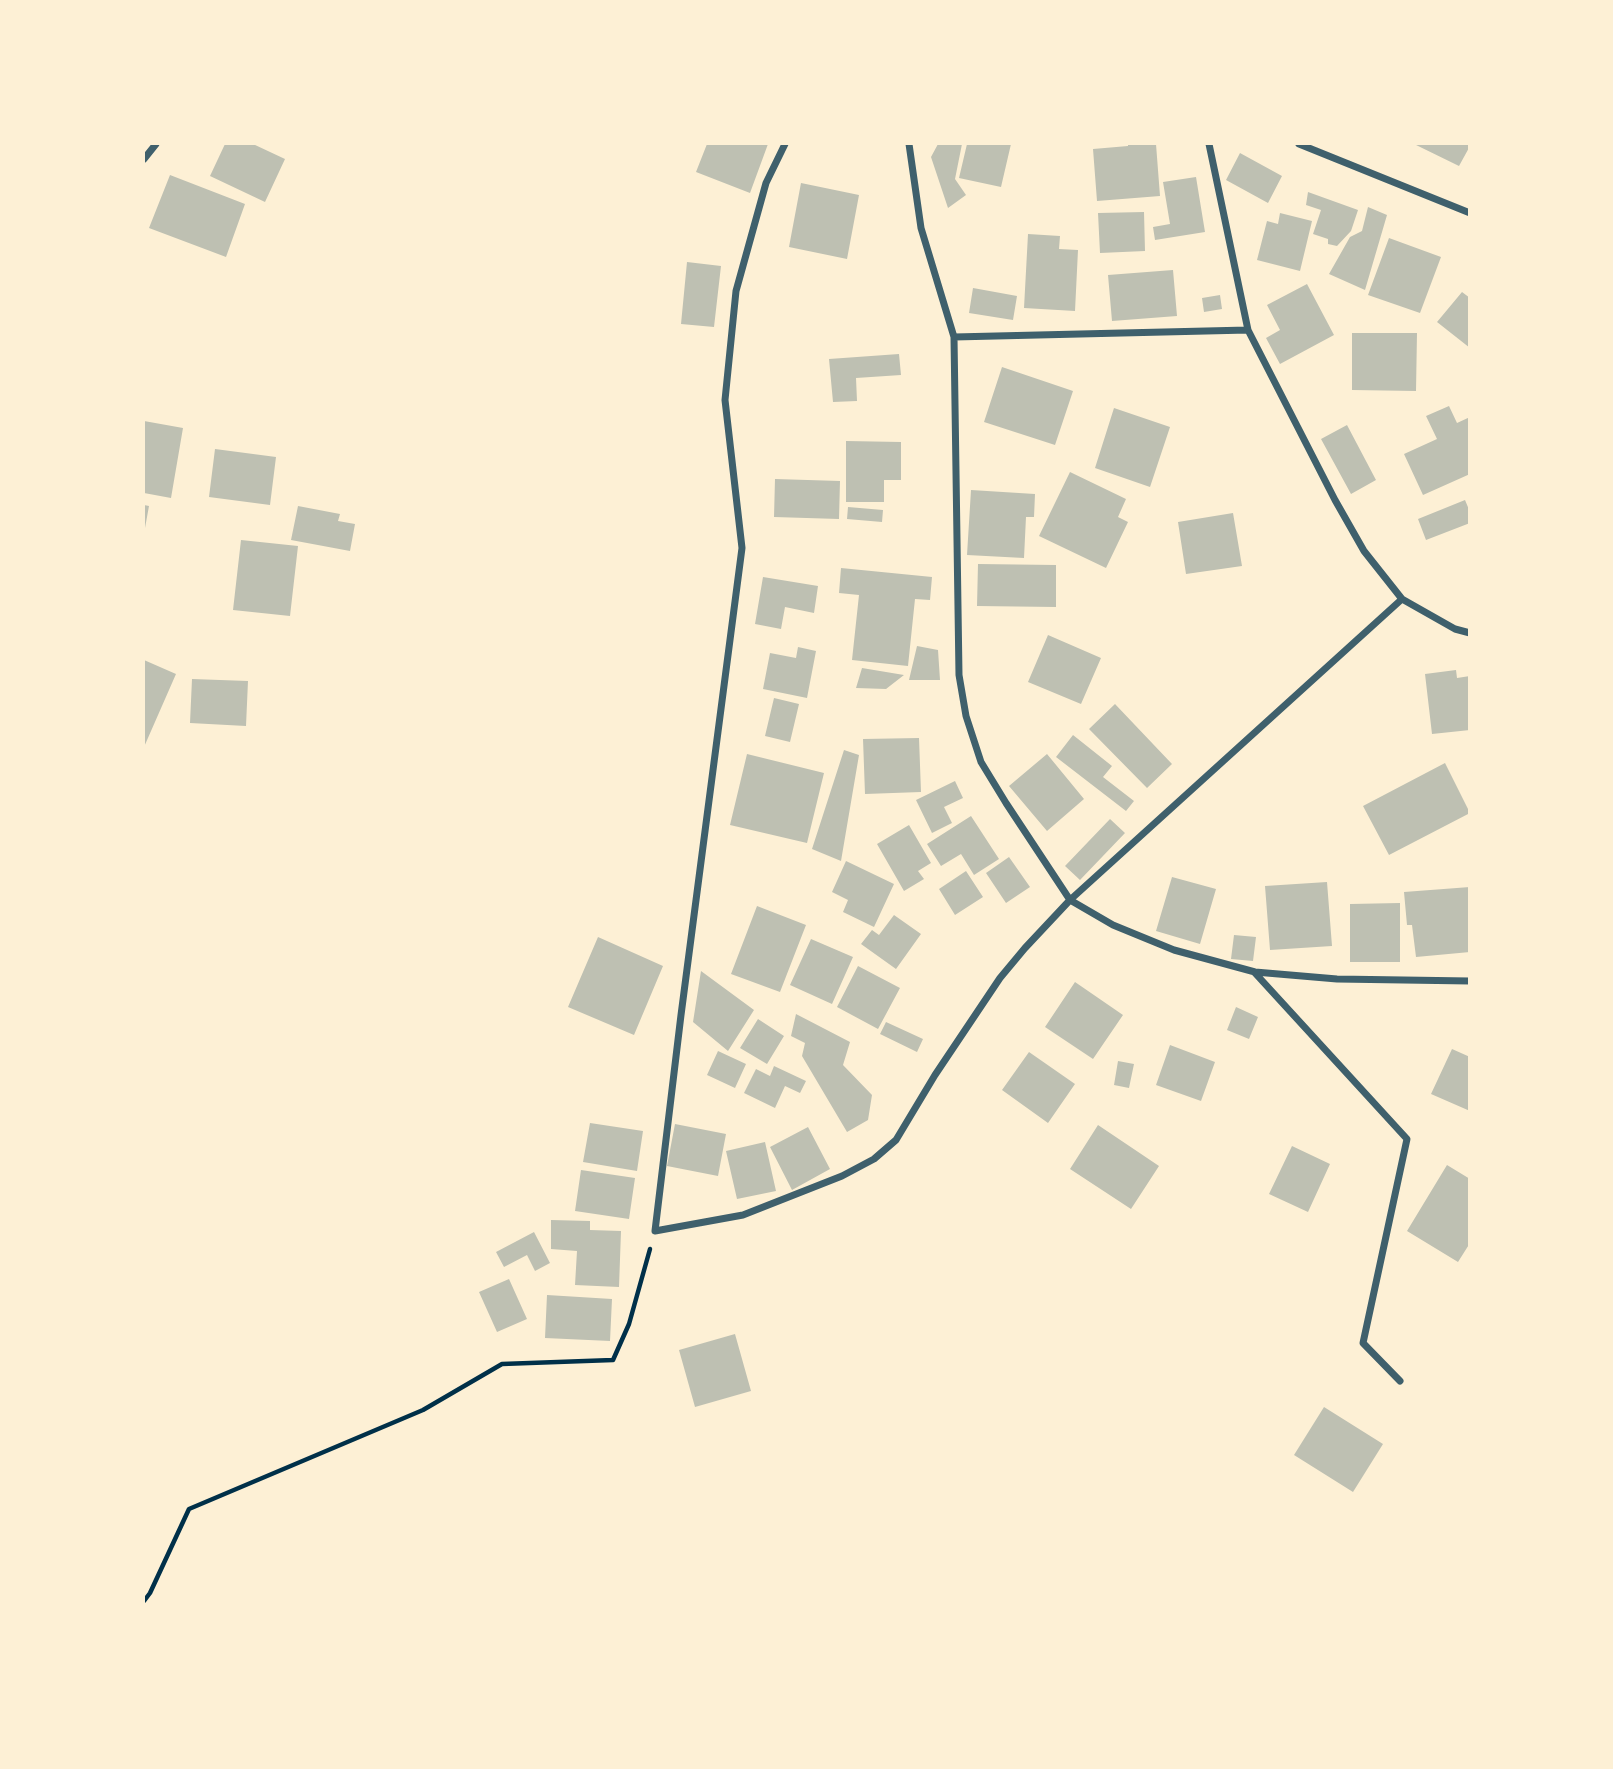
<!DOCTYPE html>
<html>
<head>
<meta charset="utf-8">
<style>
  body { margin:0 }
  #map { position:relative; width:1613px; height:1769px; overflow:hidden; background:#fdf0d5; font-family:Inter,sans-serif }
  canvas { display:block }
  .frame { position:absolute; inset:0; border:145px solid #fdf0d5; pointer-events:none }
</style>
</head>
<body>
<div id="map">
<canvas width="1613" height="1769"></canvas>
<div class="frame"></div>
</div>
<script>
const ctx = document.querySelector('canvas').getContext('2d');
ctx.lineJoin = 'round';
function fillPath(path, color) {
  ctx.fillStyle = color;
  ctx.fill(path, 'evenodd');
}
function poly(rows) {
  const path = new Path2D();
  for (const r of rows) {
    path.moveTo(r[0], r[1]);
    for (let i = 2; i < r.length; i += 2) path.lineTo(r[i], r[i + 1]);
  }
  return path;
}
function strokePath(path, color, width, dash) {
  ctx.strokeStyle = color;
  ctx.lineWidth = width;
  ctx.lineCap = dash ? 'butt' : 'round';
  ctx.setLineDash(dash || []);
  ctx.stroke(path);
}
fillPath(poly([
  [225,144,253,144,285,159,265,202,210,176],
  [707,144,768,144,750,193,696,172],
  [938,144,962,144,955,179,966,195,948,208,931,157],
  [967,144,1011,144,1001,187,959,178],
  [1128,144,1156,144,1160,196,1097,201,1093,149,1128,146],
  [1414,144,1470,144,1470,146,1459,166],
  [1240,153,1282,176,1268,203,1226,180],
  [170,175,245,204,226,257,149,228],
  [1196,177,1205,232,1155,240,1153,227,1170,224,1163,182],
  [801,183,859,195,847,259,789,247],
  [1308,192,1358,210,1351,231,1337,246,1328,244,1328,239,1313,234,1321,210,1306,205],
  [1368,207,1387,215,1365,290,1329,274,1350,237,1362,231],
  [1144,212,1145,251,1100,253,1098,213],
  [1280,213,1312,221,1300,271,1257,260,1267,221,1278,224],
  [1028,234,1060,236,1059,249,1078,250,1075,311,1024,308],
  [1389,238,1441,257,1420,313,1368,295],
  [687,262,721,266,714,327,681,324],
  [1173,270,1177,316,1112,321,1108,275],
  [1307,284,1334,335,1280,364,1266,338,1280,330,1267,305],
  [973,288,1017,296,1013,320,969,313],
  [1462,292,1470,298,1470,348,1437,322],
  [1220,295,1222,309,1204,312,1202,298],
  [1352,333,1417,333,1416,391,1352,390],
  [899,354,901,375,856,378,857,401,833,402,829,359],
  [1002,367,1073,391,1055,445,984,422],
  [1449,406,1457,423,1470,417,1470,474,1423,495,1404,454,1437,439,1426,416],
  [1114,408,1170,427,1150,487,1095,468],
  [144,421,183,428,171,498,144,493],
  [1347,425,1376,480,1351,494,1321,439],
  [846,441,901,442,901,480,884,480,884,502,846,502],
  [215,449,276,457,270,505,209,497],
  [1070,472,1126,499,1118,517,1128,522,1106,568,1039,536],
  [775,479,840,481,839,519,774,517],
  [971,490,1035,494,1034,517,1026,517,1024,558,967,555],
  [1465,500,1470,512,1470,523,1426,540,1418,519],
  [144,505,149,506,145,528,144,528],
  [298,506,340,514,338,521,355,524,350,551,291,540],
  [848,507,883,510,882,522,847,519],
  [1233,513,1242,566,1186,574,1178,522],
  [241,540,298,546,290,616,233,610],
  [978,564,1056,565,1056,607,977,606],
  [841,568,932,577,930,600,915,599,908,666,852,660,859,595,839,593],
  [763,577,818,586,814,613,785,607,781,629,755,624],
  [1048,635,1101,658,1081,704,1028,682],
  [917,646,938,650,940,680,909,680],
  [798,647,816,651,807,698,763,689,770,653,796,658],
  [144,660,176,674,144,747],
  [862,668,904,675,886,689,856,688],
  [1456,670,1457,678,1470,676,1470,730,1432,734,1425,674],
  [192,679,248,681,246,726,190,723],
  [774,698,799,704,790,742,765,736],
  [1115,704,1172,764,1147,788,1089,729],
  [1073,735,1112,766,1103,777,1134,801,1126,811,1056,757],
  [919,738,921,792,865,794,863,739],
  [844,750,859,755,841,861,812,849],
  [747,754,824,773,807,843,730,825],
  [1047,754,1084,799,1047,831,1009,786],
  [1445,763,1470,813,1389,855,1363,806],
  [955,781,963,798,944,807,952,823,932,833,916,800],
  [971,816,999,859,974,875,961,854,941,866,927,844],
  [1110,819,1125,833,1080,880,1065,866],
  [909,825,931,863,918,871,924,879,904,891,877,844],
  [1009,857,1030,887,1006,903,986,873],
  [846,861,894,884,874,927,843,912,848,900,832,892],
  [966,871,983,897,955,915,939,889],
  [1172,877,1216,889,1200,944,1156,931],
  [1327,882,1332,946,1270,950,1265,886],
  [1470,887,1470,952,1416,957,1412,925,1407,925,1404,892],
  [1400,903,1400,962,1350,962,1350,904],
  [757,906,806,925,780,992,731,974],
  [894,915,921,934,896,969,861,944,872,930,879,935],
  [1234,935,1256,937,1253,961,1231,959],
  [598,937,663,966,634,1035,568,1007],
  [811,939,853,957,832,1004,790,985],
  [858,966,900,988,878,1029,837,1007],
  [701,971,754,1010,728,1051,693,1022],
  [1075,982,1123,1015,1093,1059,1045,1027],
  [1236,1007,1258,1017,1249,1039,1227,1030],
  [796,1014,850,1042,843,1065,872,1095,868,1120,847,1132,802,1056,805,1043,791,1036],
  [758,1019,784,1036,767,1064,740,1048],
  [886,1022,923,1039,917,1052,880,1034],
  [1170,1045,1215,1062,1201,1101,1156,1085],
  [1452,1049,1470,1057,1470,1111,1431,1094],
  [718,1051,746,1064,735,1088,707,1075],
  [1029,1052,1075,1084,1048,1123,1002,1090],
  [1118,1061,1134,1064,1129,1088,1114,1085],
  [774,1066,806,1081,800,1093,785,1086,775,1108,744,1093,756,1069,770,1076],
  [590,1123,643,1131,637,1171,583,1162],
  [675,1124,726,1134,718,1176,667,1166],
  [1098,1125,1159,1166,1131,1209,1070,1169],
  [808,1127,830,1169,792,1190,770,1147],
  [765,1142,776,1191,737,1199,726,1151],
  [1292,1146,1330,1164,1308,1212,1269,1194],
  [1447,1165,1470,1179,1470,1243,1458,1262,1407,1231],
  [581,1170,635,1178,629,1219,575,1211],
  [551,1220,590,1221,590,1230,621,1231,619,1287,575,1285,577,1251,551,1249],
  [534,1232,550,1263,535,1271,527,1255,504,1267,496,1252],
  [509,1279,527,1319,497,1332,479,1292],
  [547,1295,612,1299,610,1341,545,1338],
  [735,1334,751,1391,695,1407,679,1350],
  [1324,1407,1383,1444,1353,1492,1294,1455]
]), '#bec0b2');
strokePath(poly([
  [144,1601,150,1593,189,1509,423,1410,502,1364,613,1360,629,1324,650,1249]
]), '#003049', 4.5);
strokePath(poly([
  [785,144,766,183,736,291,725,400,742,548,681,1015,655,1231,743,1215,842,1176,874,1159,896,1140,935,1075,1000,978,1025,948,1070,900,1402,599],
  [909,144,921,228,954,337,959,675,966,716,981,762,1006,803,1070,900,1113,925,1174,950,1255,972,1337,979,1470,981],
  [1209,144,1248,330,1335,500,1364,551,1402,599,1455,629,1470,633],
  [1299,144,1470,213],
  [144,159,156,144],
  [954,337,1248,330],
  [1255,973,1407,1139,1363,1343,1400,1381]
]), '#3f606c', 7);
</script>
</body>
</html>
